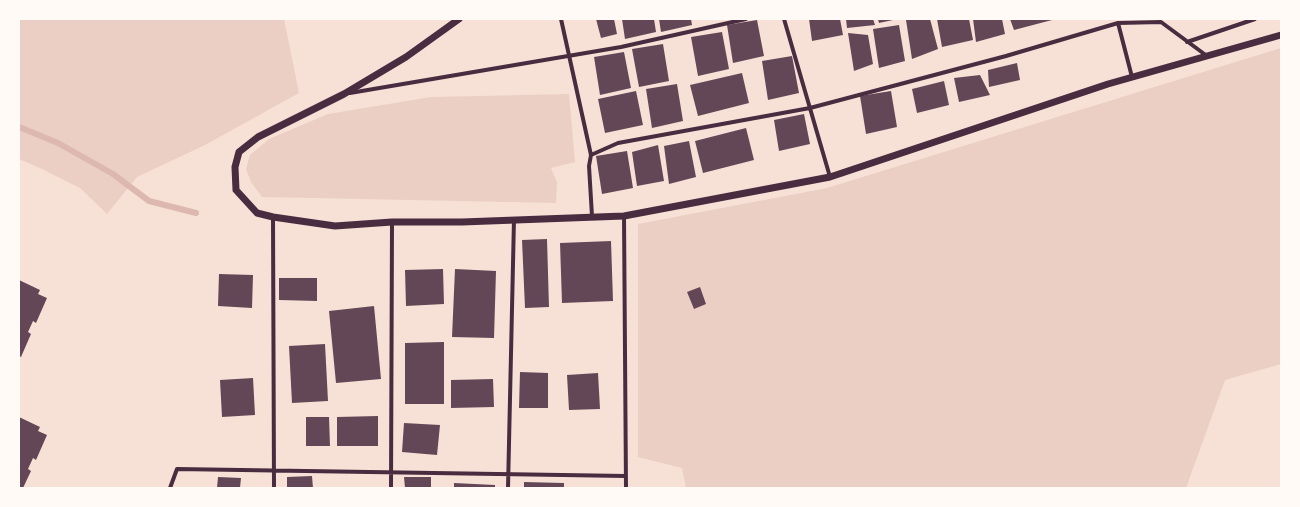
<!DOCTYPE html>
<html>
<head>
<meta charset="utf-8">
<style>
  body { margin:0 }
  #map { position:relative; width:1300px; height:507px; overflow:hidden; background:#f7e1d7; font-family:"Space Grotesk",sans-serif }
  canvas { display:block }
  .frame { position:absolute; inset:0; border:20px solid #fffaf5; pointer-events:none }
</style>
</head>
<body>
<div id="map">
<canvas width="1300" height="507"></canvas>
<div class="frame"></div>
</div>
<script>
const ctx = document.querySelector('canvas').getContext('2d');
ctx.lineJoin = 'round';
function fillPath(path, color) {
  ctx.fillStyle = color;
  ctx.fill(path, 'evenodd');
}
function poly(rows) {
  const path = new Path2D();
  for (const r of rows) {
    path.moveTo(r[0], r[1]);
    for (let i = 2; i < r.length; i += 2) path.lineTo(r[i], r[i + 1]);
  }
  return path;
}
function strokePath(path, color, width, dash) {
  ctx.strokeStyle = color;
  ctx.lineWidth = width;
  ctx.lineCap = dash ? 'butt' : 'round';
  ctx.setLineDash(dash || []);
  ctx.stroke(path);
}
fillPath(poly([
  [19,19,284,19,299,93,205,145,137,177,107,214,80,188,42,169,19,159],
  [1281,48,1281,364,1225,380,1186,488,686,488,682,468,638,457,638,224,827,188],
  [569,94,575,162,551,168,557,182,556,203,262,197,251,182,246,169,250,155,269,139,328,114,431,97]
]), '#ebcfc5');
strokePath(poly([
  [19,127,58,143,113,174,149,201,196,213]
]), '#dcb8b0', 6);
fillPath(poly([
  [596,19,614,19,617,34,601,38],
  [622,19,654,19,656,32,625,39],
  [659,19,691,19,692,25,661,32],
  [809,19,840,19,843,35,812,41],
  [846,19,873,19,875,25,847,28],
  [878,19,893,19,893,20,879,23],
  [930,19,938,49,912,59,906,20],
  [937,19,969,19,973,40,942,47],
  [973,19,1002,19,1005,34,976,42],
  [1010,19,1052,19,1052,20,1014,30],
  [757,20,764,56,733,63,727,25],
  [899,25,905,61,879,68,873,29],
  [722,32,729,69,698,76,691,37],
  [848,33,868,35,873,64,854,71],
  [663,44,669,81,639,87,632,49],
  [624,52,631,88,600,95,594,57],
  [792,56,799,93,768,100,762,61],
  [1017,63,1020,80,989,87,988,70],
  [742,73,749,103,698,116,690,85],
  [980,75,990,95,959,102,954,78],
  [944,81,949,105,917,113,912,89],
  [677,84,683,121,652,128,646,89],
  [636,91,643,125,605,133,598,99],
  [891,91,897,127,866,134,860,96],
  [804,114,810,144,779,151,774,120],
  [746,128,754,160,703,173,695,141],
  [689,141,696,177,669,184,664,146],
  [658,145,664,181,637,186,632,152],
  [627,151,633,188,602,194,596,156],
  [547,239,549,307,525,308,522,240],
  [611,241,613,301,562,303,560,243],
  [443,269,444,304,406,306,405,270],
  [455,269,496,271,494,338,452,337],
  [219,274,253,275,252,308,218,306],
  [279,278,317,278,317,301,279,300],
  [19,280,40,290,38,294,47,298,36,323,33,321,28,332,31,334,21,357,19,356],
  [700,287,706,304,694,309,687,292],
  [374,306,381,379,336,383,329,311],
  [444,342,444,404,405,404,405,343],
  [325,344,328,401,292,403,289,346],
  [520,372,548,373,548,408,519,408],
  [598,373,600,409,569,410,567,375],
  [253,378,255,415,222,417,220,380],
  [493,379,494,407,451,408,451,380],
  [378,416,378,446,337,446,337,417],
  [19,417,40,427,38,431,47,435,36,460,33,458,28,469,31,471,23,488,19,488],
  [306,417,329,417,330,446,306,446],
  [404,423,440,425,437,455,402,452],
  [312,476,313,488,287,488,287,477],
  [218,477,241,478,240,488,217,488],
  [404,477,431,477,431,488,405,488],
  [524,482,564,483,564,488,524,488],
  [454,483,495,485,495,488,454,488]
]), '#644757');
strokePath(poly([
  [561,19,591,155],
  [784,19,830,177],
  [1118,23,1132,77],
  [1187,42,1255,19],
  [350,93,621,47,746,19],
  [592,216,589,166,591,155,618,143,810,108,1006,56,1118,23,1161,22,1207,56],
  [624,216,626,488],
  [273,217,274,488],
  [170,488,177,469,626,476],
  [391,488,392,222],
  [508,488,514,219]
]), '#4a2c40', 4);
strokePath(poly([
  [459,19,406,57,344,94,258,137,239,152,235,167,236,190,257,213,273,217,335,226,392,222,462,222,624,216,830,177,1108,84,1281,35]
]), '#4a2c40', 7);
</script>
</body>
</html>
